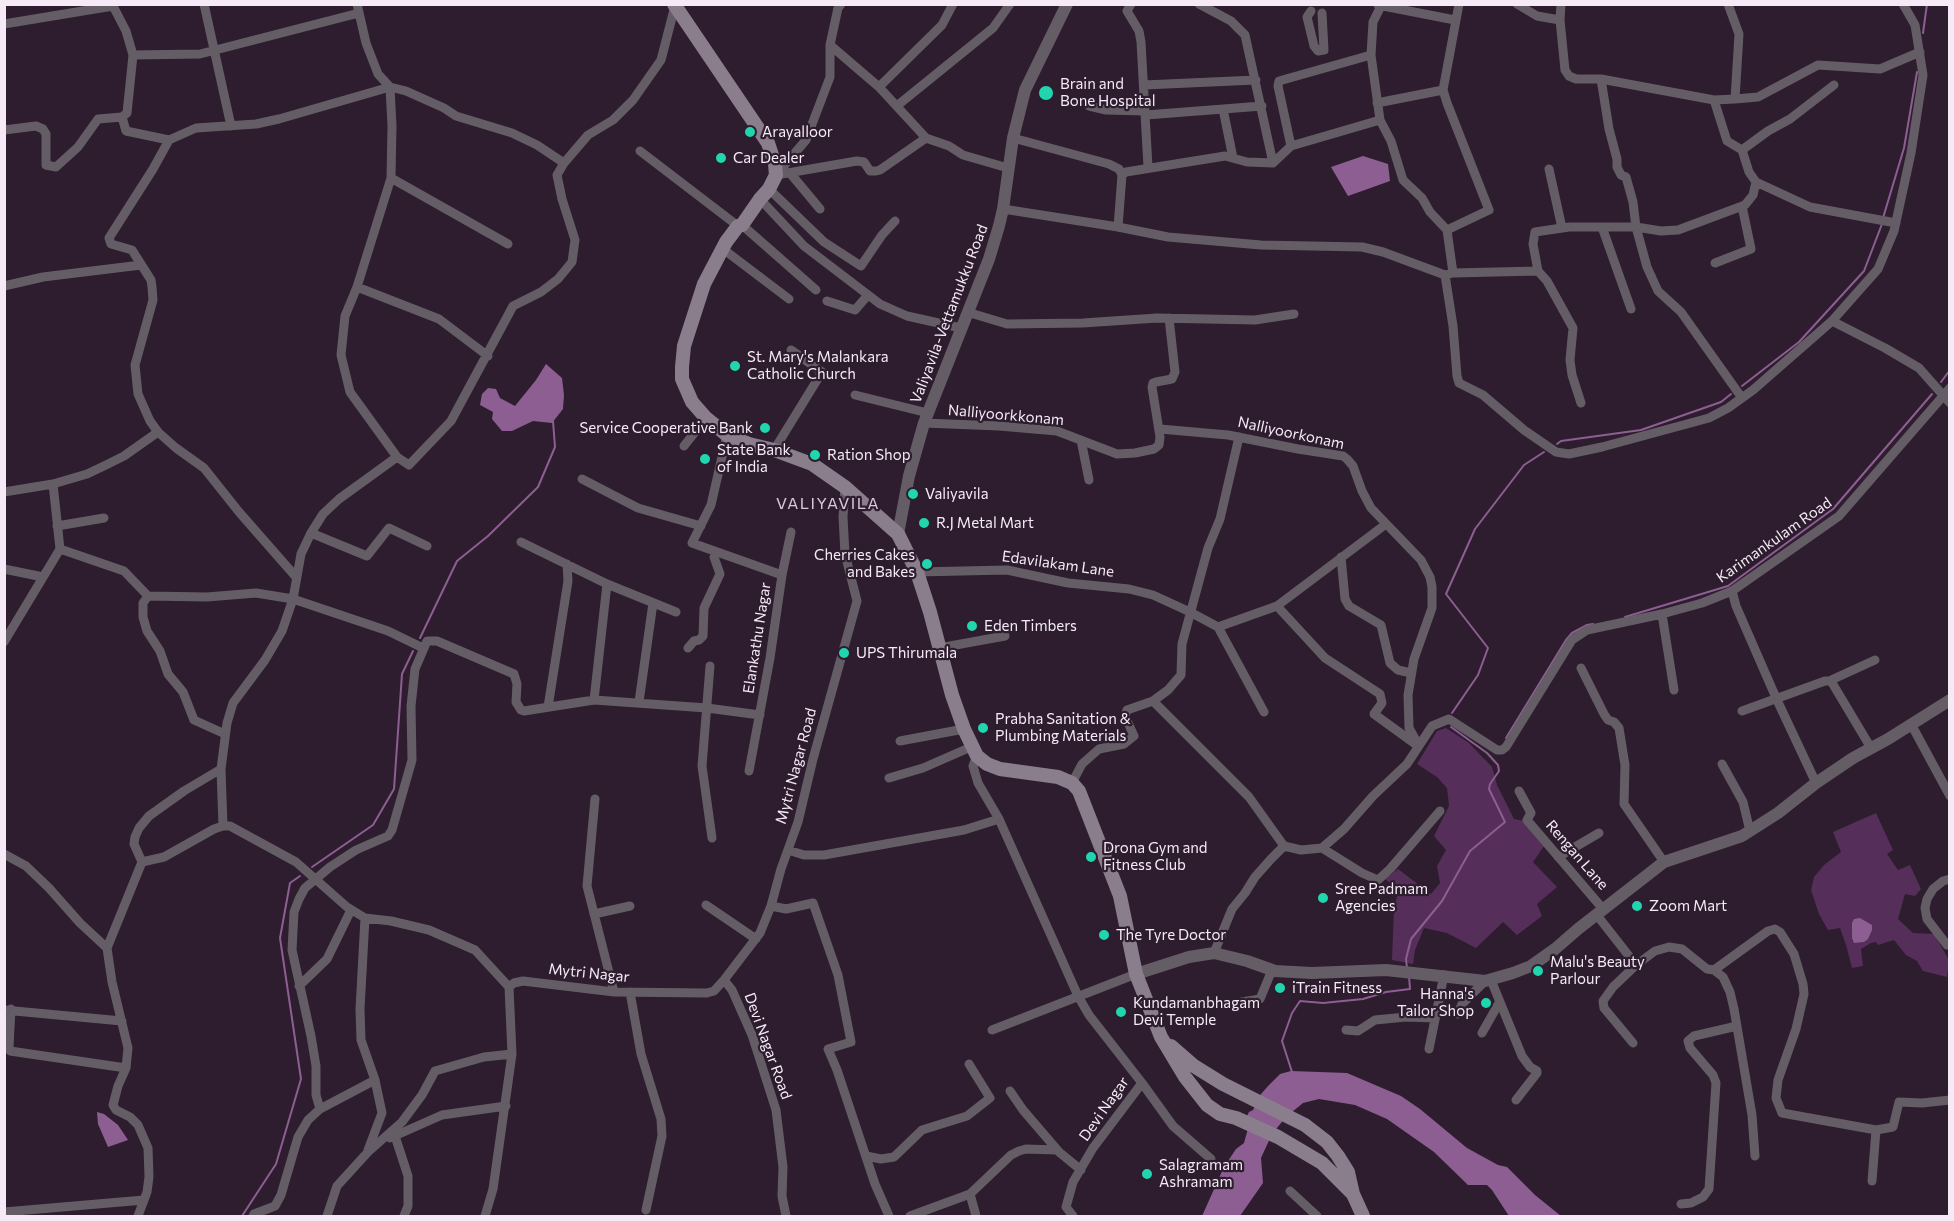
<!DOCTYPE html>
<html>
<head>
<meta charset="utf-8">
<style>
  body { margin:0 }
  #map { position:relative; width:1954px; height:1221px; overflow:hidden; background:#2d1d2e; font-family:Commissioner,sans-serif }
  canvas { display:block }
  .frame { position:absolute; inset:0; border:6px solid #f5eaf6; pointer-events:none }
</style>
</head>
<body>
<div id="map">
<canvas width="1954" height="1221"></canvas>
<div class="frame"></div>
</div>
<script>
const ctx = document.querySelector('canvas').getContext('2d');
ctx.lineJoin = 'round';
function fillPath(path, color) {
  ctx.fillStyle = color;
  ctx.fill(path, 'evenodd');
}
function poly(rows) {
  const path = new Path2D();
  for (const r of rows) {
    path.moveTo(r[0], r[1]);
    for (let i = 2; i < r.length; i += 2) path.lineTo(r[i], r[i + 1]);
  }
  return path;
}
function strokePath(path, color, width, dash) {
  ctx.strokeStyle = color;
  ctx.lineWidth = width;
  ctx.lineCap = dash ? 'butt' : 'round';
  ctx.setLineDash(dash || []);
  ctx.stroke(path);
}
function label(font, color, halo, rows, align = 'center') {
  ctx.font = font + ' Commissioner,sans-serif';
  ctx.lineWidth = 4.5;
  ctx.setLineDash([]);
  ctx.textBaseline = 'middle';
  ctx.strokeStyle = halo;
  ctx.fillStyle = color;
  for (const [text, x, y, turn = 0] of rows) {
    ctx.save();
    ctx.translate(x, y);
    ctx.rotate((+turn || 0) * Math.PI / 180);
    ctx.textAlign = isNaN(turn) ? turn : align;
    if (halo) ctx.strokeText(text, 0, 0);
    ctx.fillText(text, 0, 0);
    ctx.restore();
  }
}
fillPath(poly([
  [1446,728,1469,743,1492,767,1497,785,1514,819,1524,821,1544,846,1533,862,1557,887,1537,904,1542,916,1517,935,1503,922,1476,948,1447,933,1424,928,1415,950,1413,964,1392,960,1394,908,1399,890,1385,879,1398,869,1431,894,1440,883,1437,866,1446,850,1434,836,1449,806,1447,788,1437,777,1417,764,1437,731],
  [1876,813,1893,850,1887,854,1898,870,1910,865,1921,889,1915,896,1905,894,1898,919,1913,933,1934,934,1949,960,1947,977,1923,971,1917,961,1906,955,1894,940,1878,945,1876,942,1871,943,1861,949,1863,966,1852,968,1846,945,1840,928,1828,930,1819,914,1811,890,1814,877,1824,865,1841,852,1833,832]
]), '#552e5a');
fillPath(poly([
  [1363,156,1388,164,1390,181,1348,196,1331,167],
  [546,364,562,378,564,395,563,409,552,423,533,421,512,431,502,431,492,419,493,412,480,405,482,394,488,388,496,389,500,398,515,406,536,380],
  [1860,918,1872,925,1872,930,1868,939,1864,942,1854,943,1852,938,1852,923,1854,919],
  [1291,1071,1347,1073,1401,1096,1420,1109,1467,1148,1498,1165,1507,1167,1535,1195,1561,1216,1509,1216,1492,1190,1487,1185,1468,1185,1434,1152,1387,1119,1355,1105,1319,1099,1303,1103,1286,1117,1272,1134,1261,1158,1263,1183,1240,1216,1202,1216,1224,1167,1236,1149,1244,1143,1249,1125,1247,1116,1249,1112,1253,1110,1261,1094,1269,1085,1280,1074],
  [97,1112,104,1114,118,1125,128,1140,108,1147,98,1124]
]), '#8d5e92');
strokePath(poly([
  [1923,33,1927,4],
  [1883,218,1904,148,1917,72],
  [1941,382,1950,370],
  [1742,386,1799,342,1864,271,1882,224],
  [1557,444,1561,441,1641,430,1721,402,1731,394],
  [1625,617,1728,586,1833,509,1932,394],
  [420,638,457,561,488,536,538,487,555,447,553,421],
  [1452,713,1478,675,1488,648,1446,594,1475,529,1524,465,1544,452],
  [1506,738,1566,640,1572,633,1587,625,1593,624],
  [312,867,373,825,394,789,402,674,413,651],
  [1407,968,1406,959,1411,939,1442,901,1470,851,1505,822,1489,789,1490,784,1499,771,1498,765,1487,753,1451,727],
  [1292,1072,1282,1041,1292,1013,1300,1001,1323,1003,1363,999,1386,992,1410,989,1409,976],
  [242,1216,276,1164,301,1079,280,938,290,883,300,876]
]), '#8d5e92', 2);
strokePath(poly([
  [204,4,231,126],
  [357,4,366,43,378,74,390,87,392,126,391,178,357,287,439,319,488,356],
  [1131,4,1127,11,1139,31,1141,42,1148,167],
  [1199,4,1231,21,1245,35,1273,163],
  [1382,4,1373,22,1371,55,1380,120,1391,141,1403,180,1422,198,1430,212,1447,230],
  [1517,4,1537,16,1560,20],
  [1728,4,1739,34,1735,99],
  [1378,5,1455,20],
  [1311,11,1307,17,1314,46,1318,51,1324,50,1322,13],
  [4,24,113,6],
  [830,45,879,87,926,138,949,146,963,155,1008,168],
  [133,55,200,54,359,13],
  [1601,79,1714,100,1735,99,1758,97,1818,65,1880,69,1920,52],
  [1144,85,1256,80],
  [879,87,942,25,953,4],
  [1714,100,1727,141,1742,150,1749,172,1756,182,1810,207,1896,223],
  [1377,103,1443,90],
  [898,105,993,28,1010,4],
  [1089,106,1106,110,1145,111],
  [1223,109,1233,158],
  [1146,115,1262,106],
  [122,117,126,131,169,140],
  [4,130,36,126,43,129,46,134,46,165,56,167,78,147,98,119,122,117,127,113,133,55,126,31,112,4],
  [1013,138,1109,164,1119,169,1122,175],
  [1291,146,1278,86,1279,81,1371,55],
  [1742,150,1768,131,1790,119,1834,85],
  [640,151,738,226],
  [1549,169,1562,228],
  [790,173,820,209],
  [776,175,806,140,830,77,830,45,838,8,841,4],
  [776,175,857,161,864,162,870,171,876,171,880,170,926,138],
  [391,178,508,244],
  [769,189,824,242,861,266,882,235,895,221],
  [760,199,804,246,880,304,907,316,961,328],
  [1003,209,1118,227,1168,237,1261,245,1362,247,1383,252,1445,275,1453,273,1538,271,1547,281,1573,328,1570,360,1572,375,1581,403],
  [742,225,816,290],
  [1118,227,1122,175,1126,172,1225,156,1247,162,1273,163,1291,146,1380,120],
  [1602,227,1631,309],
  [723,249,789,299],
  [1715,263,1751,249,1742,206],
  [1538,271,1533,244,1535,232,1569,227,1636,227,1633,202,1626,177,1621,175,1617,167,1617,159,1609,129,1601,79,1576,79,1569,76,1565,70,1560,20,1561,4],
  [1453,273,1447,230,1489,210,1447,103,1443,90,1459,4],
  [1445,275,1453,326,1457,376,1459,383,1483,395,1524,430,1556,452,1569,454,1602,447,1709,418,1728,408,1753,390,1832,321,1878,269,1894,231,1911,153,1923,75,1915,25,1903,4],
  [4,286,43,277,141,265],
  [357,287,345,316,341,355,350,392,397,457],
  [827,301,855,310,868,295],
  [967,312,1007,324,1083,323,1157,318,1255,320,1294,314],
  [1832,321,1885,348,1919,368,1950,403],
  [855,395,928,413],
  [1742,398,1681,312,1658,291,1647,267,1636,227,1661,231,1678,230,1745,205,1753,195,1756,182],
  [924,423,999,426,1057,431,1117,454,1135,453,1154,449,1159,445,1160,437,1152,387,1153,383,1156,382,1172,379,1175,372,1169,318],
  [1160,429,1228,435,1298,449,1343,456,1347,459,1353,466,1362,491,1371,508,1421,560,1430,577,1432,587,1432,608,1414,659,1408,695,1409,728,1419,746],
  [727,435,711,505,692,543,782,575,770,658,749,771],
  [1081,440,1089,480],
  [684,446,706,418],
  [774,450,822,372,791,350],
  [582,479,638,508,701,526],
  [53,484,87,474,106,465,124,456,158,432],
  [4,492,53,484,60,549,124,571,148,596,207,597,256,593,293,599,388,631,423,648],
  [57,526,104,518],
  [311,533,367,556,389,528,427,546],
  [521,542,607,584,676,612],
  [1341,557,1345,599,1349,606,1381,625,1390,663,1398,670,1411,673],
  [4,569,43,577],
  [917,572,1007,570,1068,583,1129,589,1153,595,1190,612,1218,627,1264,712],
  [782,575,791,532],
  [296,577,239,512,204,468,176,448,158,432,150,421,138,394,135,365,153,300,152,287,151,280,132,250,111,244,109,238,153,169,169,140,196,128,256,124,279,119,390,87,406,91,444,108,456,116,512,133,537,145,564,163],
  [1732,591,1736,606,1777,700,1816,783],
  [148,596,143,603,143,617,147,631,160,651,168,674,183,692,194,720,225,734],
  [1277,606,1325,658,1380,694,1382,703,1374,714,1414,743],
  [1662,614,1674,690],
  [1218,627,1277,606,1386,524],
  [4,642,60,549],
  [688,648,694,641,699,640,703,636,704,608,720,574,714,557,717,552],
  [939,648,1005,636],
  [710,666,702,766,712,838],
  [1581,668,1604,714,1608,720,1614,722,1619,728,1625,765,1624,804,1664,862],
  [1829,681,1875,660],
  [594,700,607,584],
  [1153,701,1249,797,1284,846],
  [639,702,653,603],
  [548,707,568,581,567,564],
  [1742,711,1825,681,1831,681,1871,748],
  [1911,724,1950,796],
  [900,741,964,729],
  [977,756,973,766,978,783,999,819,1078,996,1089,1015,1142,1083,1093,1148,1073,1182,1066,1207,1073,1216],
  [1722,764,1743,802,1750,831],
  [221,769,223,826],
  [889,778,923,768,971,747],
  [1072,783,1082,764,1099,749,1124,744,1134,736,1125,716,1127,710,1153,701,1168,690,1181,675,1182,644,1208,548,1220,519,1239,437],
  [1519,791,1531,813,1527,820,1603,909],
  [595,799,587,886,614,992],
  [1322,848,1362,873,1378,880,1390,869,1440,811],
  [788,850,804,855,824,855,964,830,999,819],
  [4,854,26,866,49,888,80,923,107,948],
  [1558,857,1599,833],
  [142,862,164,857,214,829,223,826,230,826,296,862,347,907,365,918,391,921,429,930,475,950,509,987,512,1054,493,1189,485,1216],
  [706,905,756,939],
  [771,906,786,909,813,903,838,975,851,1042,828,1049,837,1070,875,1184,889,1216],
  [594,914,630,906],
  [1596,914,1636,965,1655,951,1669,947,1682,949,1707,969,1714,970],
  [365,918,360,1009,361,1040,375,1080,382,1113,368,1150],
  [1947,945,1927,919,1925,908,1927,899,1933,889,1943,881,1950,879],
  [1214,953,1232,909,1245,893,1255,877,1271,859,1284,846,1301,850,1322,848,1344,829,1373,796,1407,764,1432,726,1449,719,1497,750,1502,750,1506,747,1572,640,1587,630,1662,614,1702,603,1732,591,1839,516,1950,388],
  [1714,970,1768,931,1775,929,1780,932,1794,954,1803,984,1804,994,1796,1029,1778,1080,1776,1098,1782,1113,1876,1130,1893,1127,1899,1102,1922,1103,1950,1100],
  [1714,970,1723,977,1730,992,1734,1009,1752,1115,1755,1156],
  [724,980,732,990,752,1035,776,1110,783,1167,782,1196,786,1216],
  [1491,980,1522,1056,1530,1067,1537,1071,1537,1073,1516,1100],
  [299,986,327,959,351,910],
  [509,987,514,983,523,981,614,992,707,993,714,991,724,980,760,933,771,906,781,869,798,822,813,759,857,601,845,554,843,517,845,487],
  [630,992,641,1054,661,1119,662,1136,646,1210],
  [1242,1002,1260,999,1272,970],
  [11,1009,9,1047,10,1051,126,1068],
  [4,1010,122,1021],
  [1458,1014,1462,1004,1485,981],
  [992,1030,1136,974],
  [1346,1030,1358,1031,1375,1020,1406,1017,1435,1018],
  [1482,1033,1499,1003],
  [1633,1043,1604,1008,1603,1001,1613,987,1636,965],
  [1429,1049,1444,975],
  [1142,1083,1173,1126,1211,1159],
  [1010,1091,1023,1110,1059,1152,1081,1170],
  [320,1109,316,1095,316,1066,311,1036,292,950,294,912,299,899,305,888,330,867,356,850,388,836,392,830,412,760,411,706,415,669,427,641,437,641,514,674,517,684,516,702,521,710,524,711,594,700,707,708,760,715],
  [395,1136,408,1176,408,1206,404,1216],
  [390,1138,442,1115,506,1106],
  [866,1156,881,1159,894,1157,922,1130,967,1116,990,1098,969,1064],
  [1872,1181,1876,1130],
  [1290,1191,1317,1216],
  [970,1194,976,1216],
  [1681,1204,1691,1203,1703,1197,1709,1189,1716,1083,1713,1075,1690,1048,1688,1041,1694,1036,1737,1026],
  [4,1212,144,1200],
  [138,1216,147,1192,149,1177,148,1148,138,1125,130,1117,116,1110,113,1105,118,1086,126,1068,128,1048,112,982,107,948,142,862,134,844,135,837,139,828,149,816,184,791,221,769,227,723,233,703,265,660,282,631,293,599,301,554,311,533,323,514,339,499,397,457,409,465,451,421,513,306,541,292,558,279,572,262,575,240,562,199,557,175,564,163,588,135,613,120,633,100,661,60,675,6],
  [253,1216,254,1214,275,1206,281,1195,298,1137,308,1120,320,1109,375,1080],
  [327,1216,337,1186,368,1152,402,1122,422,1095,435,1071,484,1057,512,1054],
  [910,1216,970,1194,1011,1155,1019,1151,1026,1149,1057,1150]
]), '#655d66', 9);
strokePath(poly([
  [898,534,909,476,924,423,989,259,999,226,1003,209,1013,138,1025,90,1067,4],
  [1136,974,1189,957,1214,953,1247,961,1275,971,1312,973,1386,970,1485,981,1513,973,1531,966,1555,949,1578,929,1664,862,1742,836,1778,813,1816,783,1853,758,1888,739,1950,700]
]), '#655d66', 12);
strokePath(poly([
  [674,4,768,143,775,164,776,175,769,189,760,199,742,225,738,226,726,242,704,284,684,346,682,367,682,379,692,402,706,418,727,435,749,444,774,450,812,464,845,487,898,534,917,572,930,612,952,695,964,729,977,756,987,764,1000,769,1058,777,1072,783,1079,791,1120,896,1136,974,1161,1037,1185,1077,1207,1105,1220,1114,1236,1118,1278,1137,1322,1163,1353,1194],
  [1171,1046,1194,1066,1223,1084,1305,1125,1327,1142,1338,1156,1348,1172,1353,1194,1363,1216]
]), '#8a7d8c', 14);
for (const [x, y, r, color] of [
  [1046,93,8,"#21d5af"],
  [750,132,6,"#21d5af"],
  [721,158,6,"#21d5af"],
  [735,366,6,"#21d5af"],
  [765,428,6,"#21d5af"],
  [815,455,6,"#21d5af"],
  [705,459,6,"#21d5af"],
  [913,494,6,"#21d5af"],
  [924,523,6,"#21d5af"],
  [927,564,6,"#21d5af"],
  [972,626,6,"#21d5af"],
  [844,653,6,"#21d5af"],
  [983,728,6,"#21d5af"],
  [1091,857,6,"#21d5af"],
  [1323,898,6,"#21d5af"],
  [1637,906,6,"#21d5af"],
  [1104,935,6,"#21d5af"],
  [1538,971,6,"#21d5af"],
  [1280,988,6,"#21d5af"],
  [1486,1003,6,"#21d5af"],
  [1121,1012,6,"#21d5af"],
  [1147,1174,6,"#21d5af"]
]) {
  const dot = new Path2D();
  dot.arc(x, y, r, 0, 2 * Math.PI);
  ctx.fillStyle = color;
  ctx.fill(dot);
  strokePath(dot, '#2d1d2e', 2);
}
label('15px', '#f5eaf6', '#2d1d2e', [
  ["Brain and",1060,84],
  ["Bone Hospital",1060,101],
  ["Arayalloor",762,132],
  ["Car Dealer",733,158],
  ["St. Mary's Malankara",747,357],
  ["Catholic Church",747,374],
  ["Service Cooperative Bank",753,428,"right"],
  ["State Bank",717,450],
  ["of India",717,467],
  ["Ration Shop",827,455],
  ["Valiyavila",925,494],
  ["R.J Metal Mart",936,523],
  ["Cherries Cakes",915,555,"right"],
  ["and Bakes",915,572,"right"],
  ["Eden Timbers",984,626],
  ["UPS Thirumala",856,653],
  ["Prabha Sanitation &",995,719],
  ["Plumbing Materials",995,736],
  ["Drona Gym and",1103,848],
  ["Fitness Club",1103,865],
  ["Sree Padmam",1335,889],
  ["Agencies",1335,906],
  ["Zoom Mart",1649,906],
  ["The Tyre Doctor",1116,935],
  ["Malu's Beauty",1550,962],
  ["Parlour",1550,979],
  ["iTrain Fitness",1292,988],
  ["Hanna's",1474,994,"right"],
  ["Tailor Shop",1474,1011,"right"],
  ["Kundamanbhagam",1133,1003],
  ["Devi Temple",1133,1020],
  ["Salagramam",1159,1165],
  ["Ashramam",1159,1182]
], 'left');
label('15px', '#f5eaf6', '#2d1d2e', [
  ["Valiyavila-Vettamukku Road",949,314,-69],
  ["Nalliyoorkkonam",1006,415,5],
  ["Nalliyoorkonam",1291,433,12],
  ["Karimankulam Road",1774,540,-35],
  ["Edavilakam Lane",1058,564,8],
  ["Elankathu Nagar",757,638,-81],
  ["Mytri Nagar Road",796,766,-75],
  ["Rengan Lane",1577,855,49],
  ["Mytri Nagar",589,973,6],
  ["Devi Nagar Road",768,1046,70],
  ["Devi Nagar",1104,1109,-55]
]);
ctx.letterSpacing = '1.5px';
label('16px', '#dbc6dd', '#2d1d2e', [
  ["VALIYAVILA",828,504]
]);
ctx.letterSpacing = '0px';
</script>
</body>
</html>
